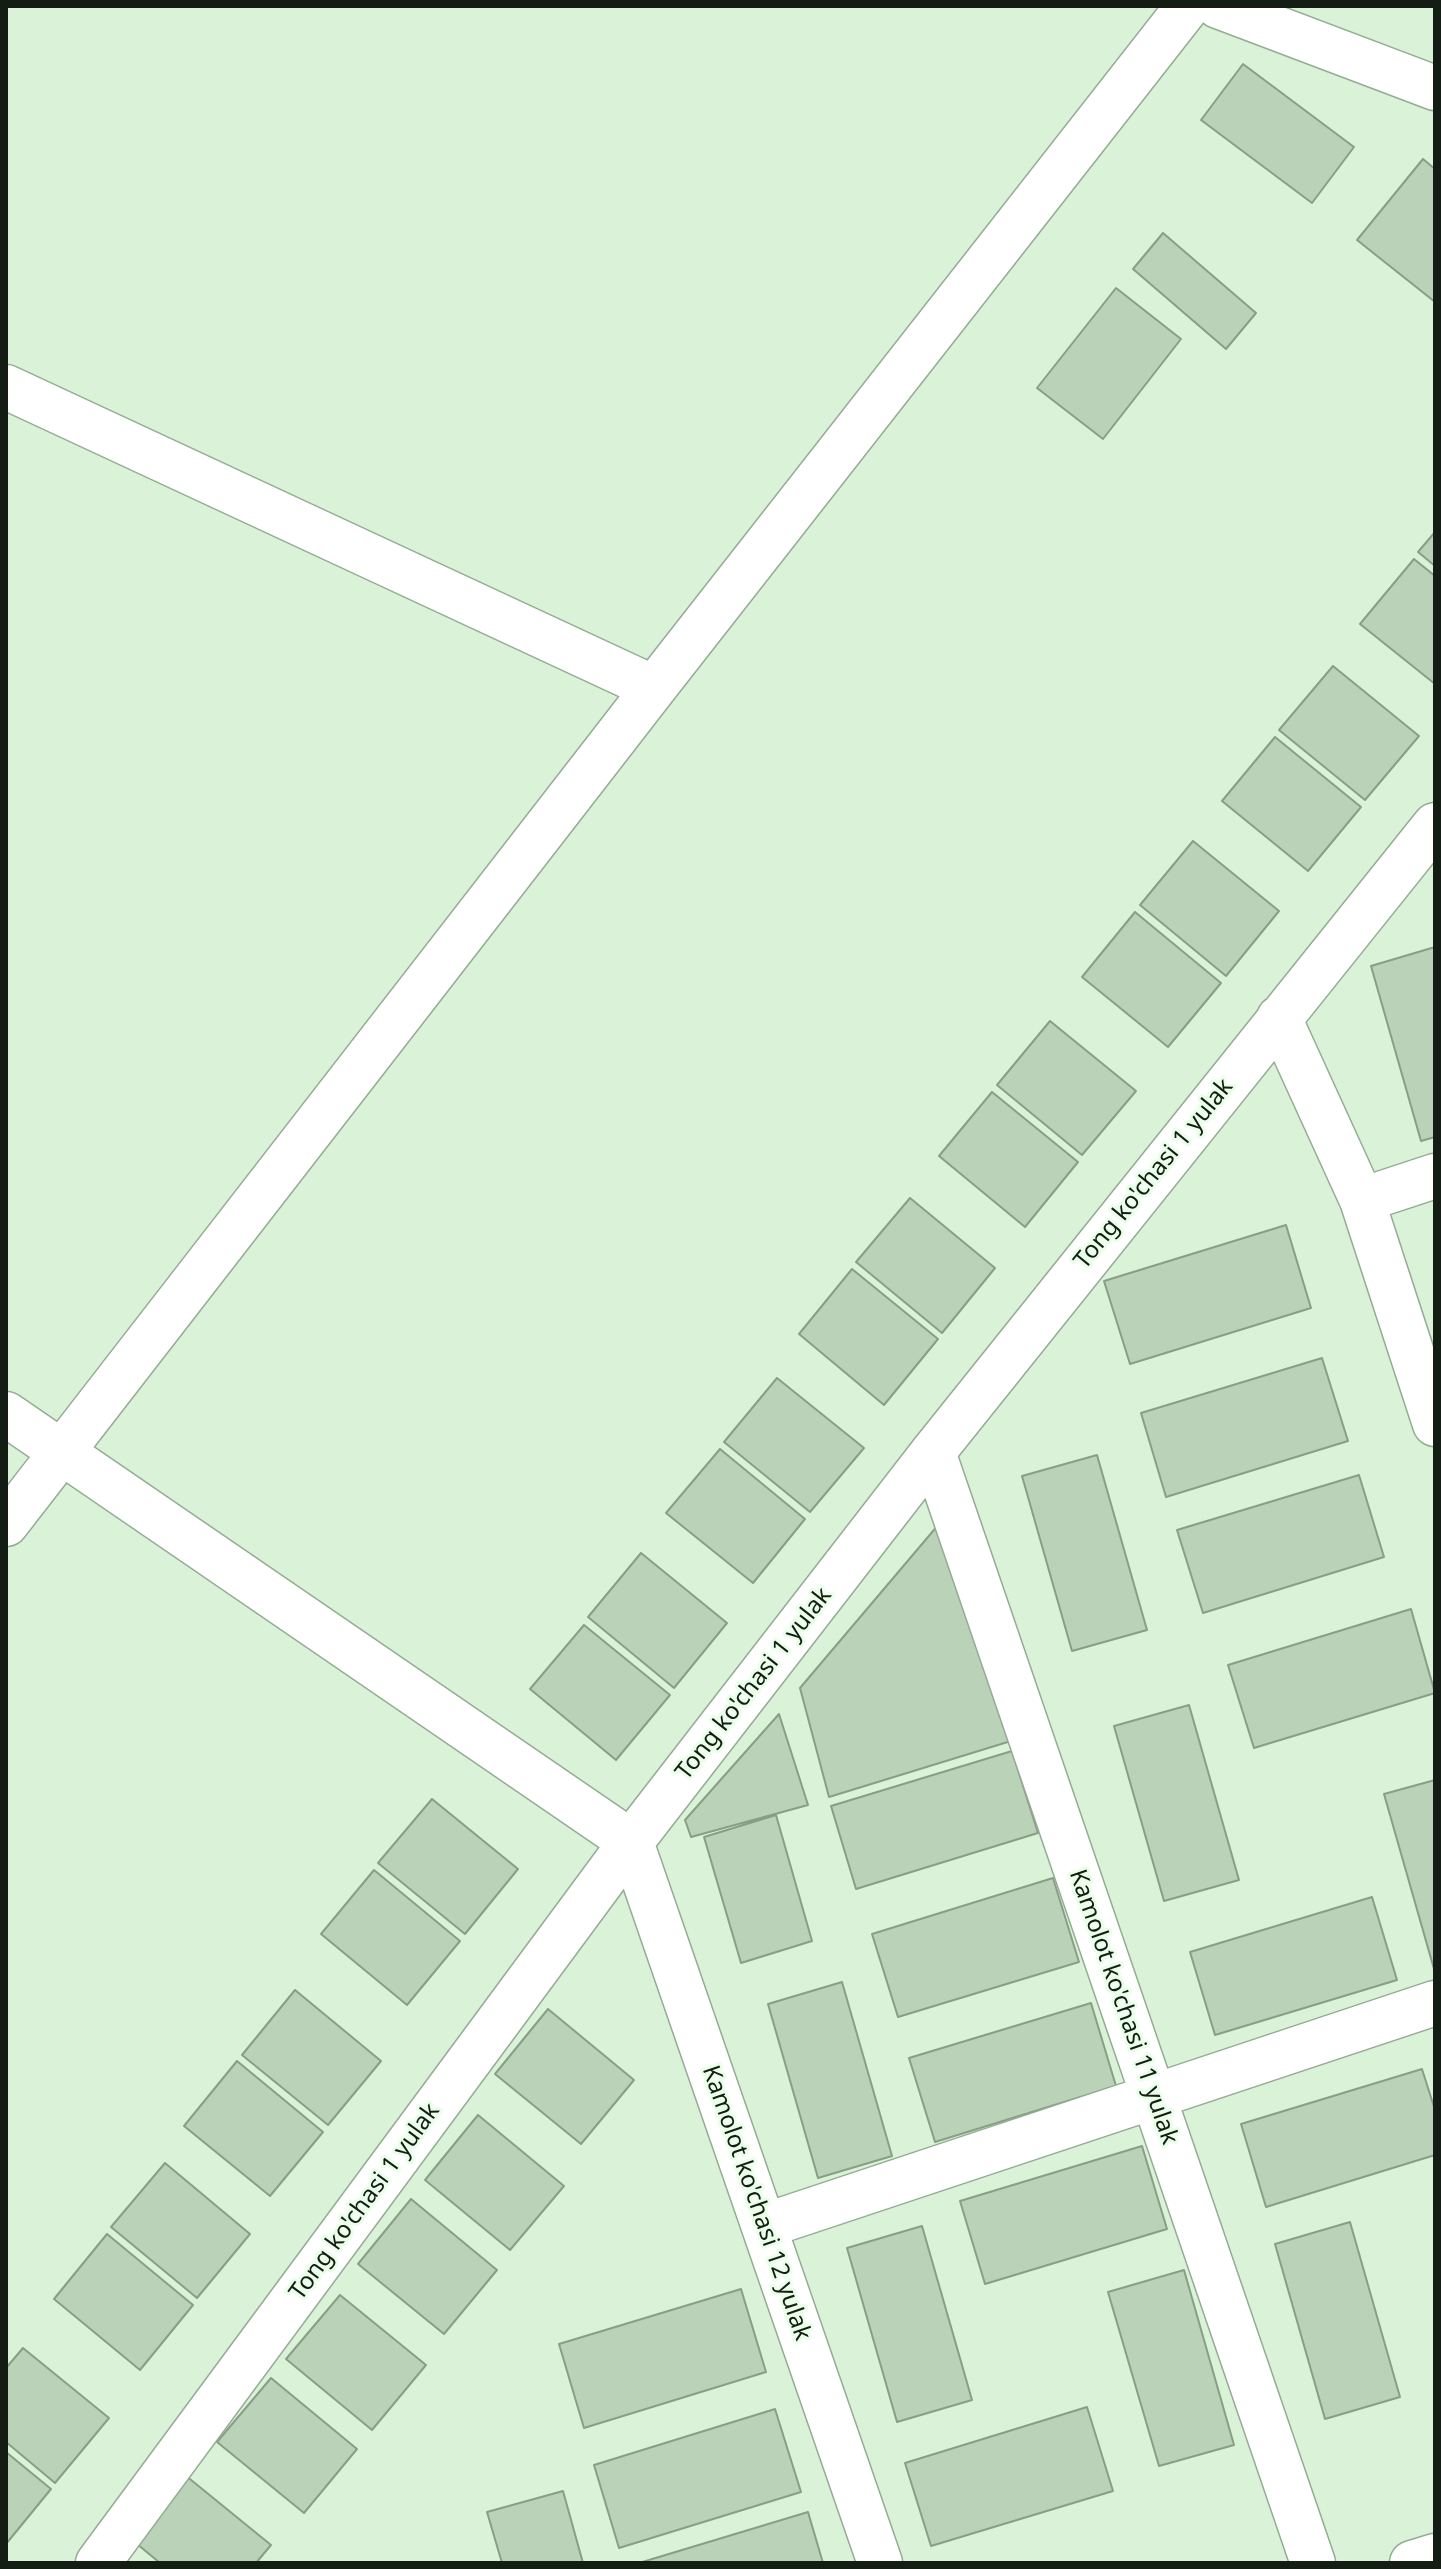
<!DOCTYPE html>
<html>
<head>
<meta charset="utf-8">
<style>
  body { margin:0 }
  #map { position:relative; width:1441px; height:2569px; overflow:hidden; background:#daf3d8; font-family:"Noto Sans",sans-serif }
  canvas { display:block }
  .frame { position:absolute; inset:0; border:8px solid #141d13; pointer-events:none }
</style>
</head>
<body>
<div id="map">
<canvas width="1441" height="2569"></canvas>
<div class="frame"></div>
</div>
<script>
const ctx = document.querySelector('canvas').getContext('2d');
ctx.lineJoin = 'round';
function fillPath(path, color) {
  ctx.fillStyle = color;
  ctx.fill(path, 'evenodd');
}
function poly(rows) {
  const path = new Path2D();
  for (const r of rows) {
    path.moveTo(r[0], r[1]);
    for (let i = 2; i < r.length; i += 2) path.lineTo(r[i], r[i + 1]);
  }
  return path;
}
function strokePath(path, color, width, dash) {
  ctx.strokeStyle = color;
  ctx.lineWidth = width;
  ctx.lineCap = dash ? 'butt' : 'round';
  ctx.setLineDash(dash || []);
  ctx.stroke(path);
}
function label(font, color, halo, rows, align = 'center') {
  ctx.font = font + ' "Noto Sans",sans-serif';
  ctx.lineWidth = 6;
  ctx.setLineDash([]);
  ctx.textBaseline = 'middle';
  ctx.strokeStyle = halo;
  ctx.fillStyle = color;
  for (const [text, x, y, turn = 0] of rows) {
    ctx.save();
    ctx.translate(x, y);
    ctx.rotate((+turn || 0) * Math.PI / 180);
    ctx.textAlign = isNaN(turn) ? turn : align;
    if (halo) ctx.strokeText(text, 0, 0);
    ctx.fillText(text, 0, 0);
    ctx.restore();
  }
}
const building = poly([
  [1243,64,1354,147,1312,203,1201,120,1243,64],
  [1423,159,1435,169,1435,302,1357,240,1423,159],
  [1163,233,1256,313,1226,349,1133,269,1163,233],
  [1116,288,1181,339,1103,439,1037,388,1116,288],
  [1435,532,1435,566,1418,552,1435,532],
  [1414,559,1435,576,1435,684,1360,624,1414,559],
  [1333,666,1419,736,1365,800,1279,730,1333,666],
  [1275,737,1361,807,1308,871,1222,801,1275,737],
  [1193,841,1279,911,1226,976,1140,905,1193,841],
  [1135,912,1221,983,1168,1047,1082,977,1135,912],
  [1435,947,1435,1137,1421,1141,1371,966,1435,947],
  [1050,1021,1136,1091,1082,1155,997,1085,1050,1021],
  [992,1092,1078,1162,1025,1227,939,1156,992,1092],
  [910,1198,995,1268,942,1333,856,1262,910,1198],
  [1286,1225,1311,1308,1130,1364,1104,1281,1286,1225],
  [852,1269,938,1339,884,1405,799,1334,852,1269],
  [1322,1358,1348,1441,1166,1497,1141,1413,1322,1358],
  [777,1378,864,1448,810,1512,724,1442,777,1378],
  [720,1449,805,1519,753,1583,666,1513,720,1449],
  [1097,1455,1147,1630,1072,1651,1022,1476,1097,1455],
  [1359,1475,1384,1557,1203,1613,1177,1530,1359,1475],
  [939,1524,1011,1741,829,1797,800,1688,939,1524],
  [641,1553,727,1623,674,1688,588,1617,641,1553],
  [1411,1609,1435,1693,1254,1748,1228,1665,1411,1609],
  [584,1625,670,1695,616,1760,530,1689,584,1625],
  [1189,1705,1239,1880,1164,1901,1114,1726,1189,1705],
  [779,1714,808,1805,691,1837,685,1820,779,1714],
  [1012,1751,1038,1833,856,1889,831,1806,1012,1751],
  [1435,1780,1435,1969,1434,1969,1384,1794,1435,1780],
  [432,1799,518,1869,465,1934,378,1863,432,1799],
  [776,1815,812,1941,741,1963,704,1837,776,1815],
  [374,1870,460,1941,407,2005,321,1934,374,1870],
  [1053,1878,1079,1962,898,2017,872,1934,1053,1878],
  [1372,1897,1397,1980,1215,2035,1190,1952,1372,1897],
  [842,1982,892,2156,818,2178,768,2004,842,1982],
  [295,1990,381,2061,328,2125,242,2055,295,1990],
  [1091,2003,1116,2086,935,2142,909,2058,1091,2003],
  [548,2009,634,2080,581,2144,495,2074,548,2009],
  [237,2061,323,2132,270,2196,184,2126,237,2061],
  [1422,2069,1435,2110,1435,2155,1266,2207,1241,2124,1422,2069],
  [478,2115,564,2186,510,2250,425,2180,478,2115],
  [1142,2146,1167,2229,985,2284,960,2201,1142,2146],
  [165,2163,250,2234,197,2298,111,2227,165,2163],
  [411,2199,497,2270,444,2334,358,2264,411,2199],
  [1350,2222,1400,2397,1325,2419,1275,2244,1350,2222],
  [922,2226,972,2400,897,2422,847,2248,922,2226],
  [107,2234,193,2305,140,2370,54,2299,107,2234],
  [1184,2270,1234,2445,1159,2466,1108,2292,1184,2270],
  [741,2289,766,2372,584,2428,559,2344,741,2289],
  [340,2295,426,2365,372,2430,286,2359,340,2295],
  [23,2348,109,2418,55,2483,6,2442,6,2368,23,2348],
  [271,2378,357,2449,304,2513,217,2442,271,2378],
  [1087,2407,1113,2491,931,2546,905,2463,1087,2407],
  [775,2409,801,2492,619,2548,594,2465,775,2409],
  [6,2452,51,2489,6,2544,6,2452],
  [185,2475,271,2545,256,2563,160,2563,131,2539,185,2475],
  [563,2491,583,2563,502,2563,487,2512,563,2491],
  [808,2512,823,2563,639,2563,808,2512]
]);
fillPath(building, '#b9d2b8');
strokePath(building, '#889f86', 2);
const minor = poly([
  [1218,6,1435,88],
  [6,387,654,688],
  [1279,1018,1362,1200,1435,1424],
  [1362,1200,1435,1176],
  [6,1414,631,1842,880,2563],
  [933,1452,1313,2563],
  [6,1524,654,688,1188,6],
  [764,2226,1435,2003],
  [98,2563,631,1842,933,1452,1435,825],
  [1412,2563,1435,2556]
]);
strokePath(minor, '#94ac93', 47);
strokePath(minor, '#fff', 44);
label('24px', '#141d13', '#eaffe9', [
  ["Tong ko'chasi 1 yulak",1154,1174,-51],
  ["Tong ko'chasi 1 yulak",754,1684,-52],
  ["Kamolot ko'chasi 11 yulak",1123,2007,71],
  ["Tong ko'chasi 1 yulak",365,2202,-54],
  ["Kamolot ko'chasi 12 yulak",756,2203,71]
]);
</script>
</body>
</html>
